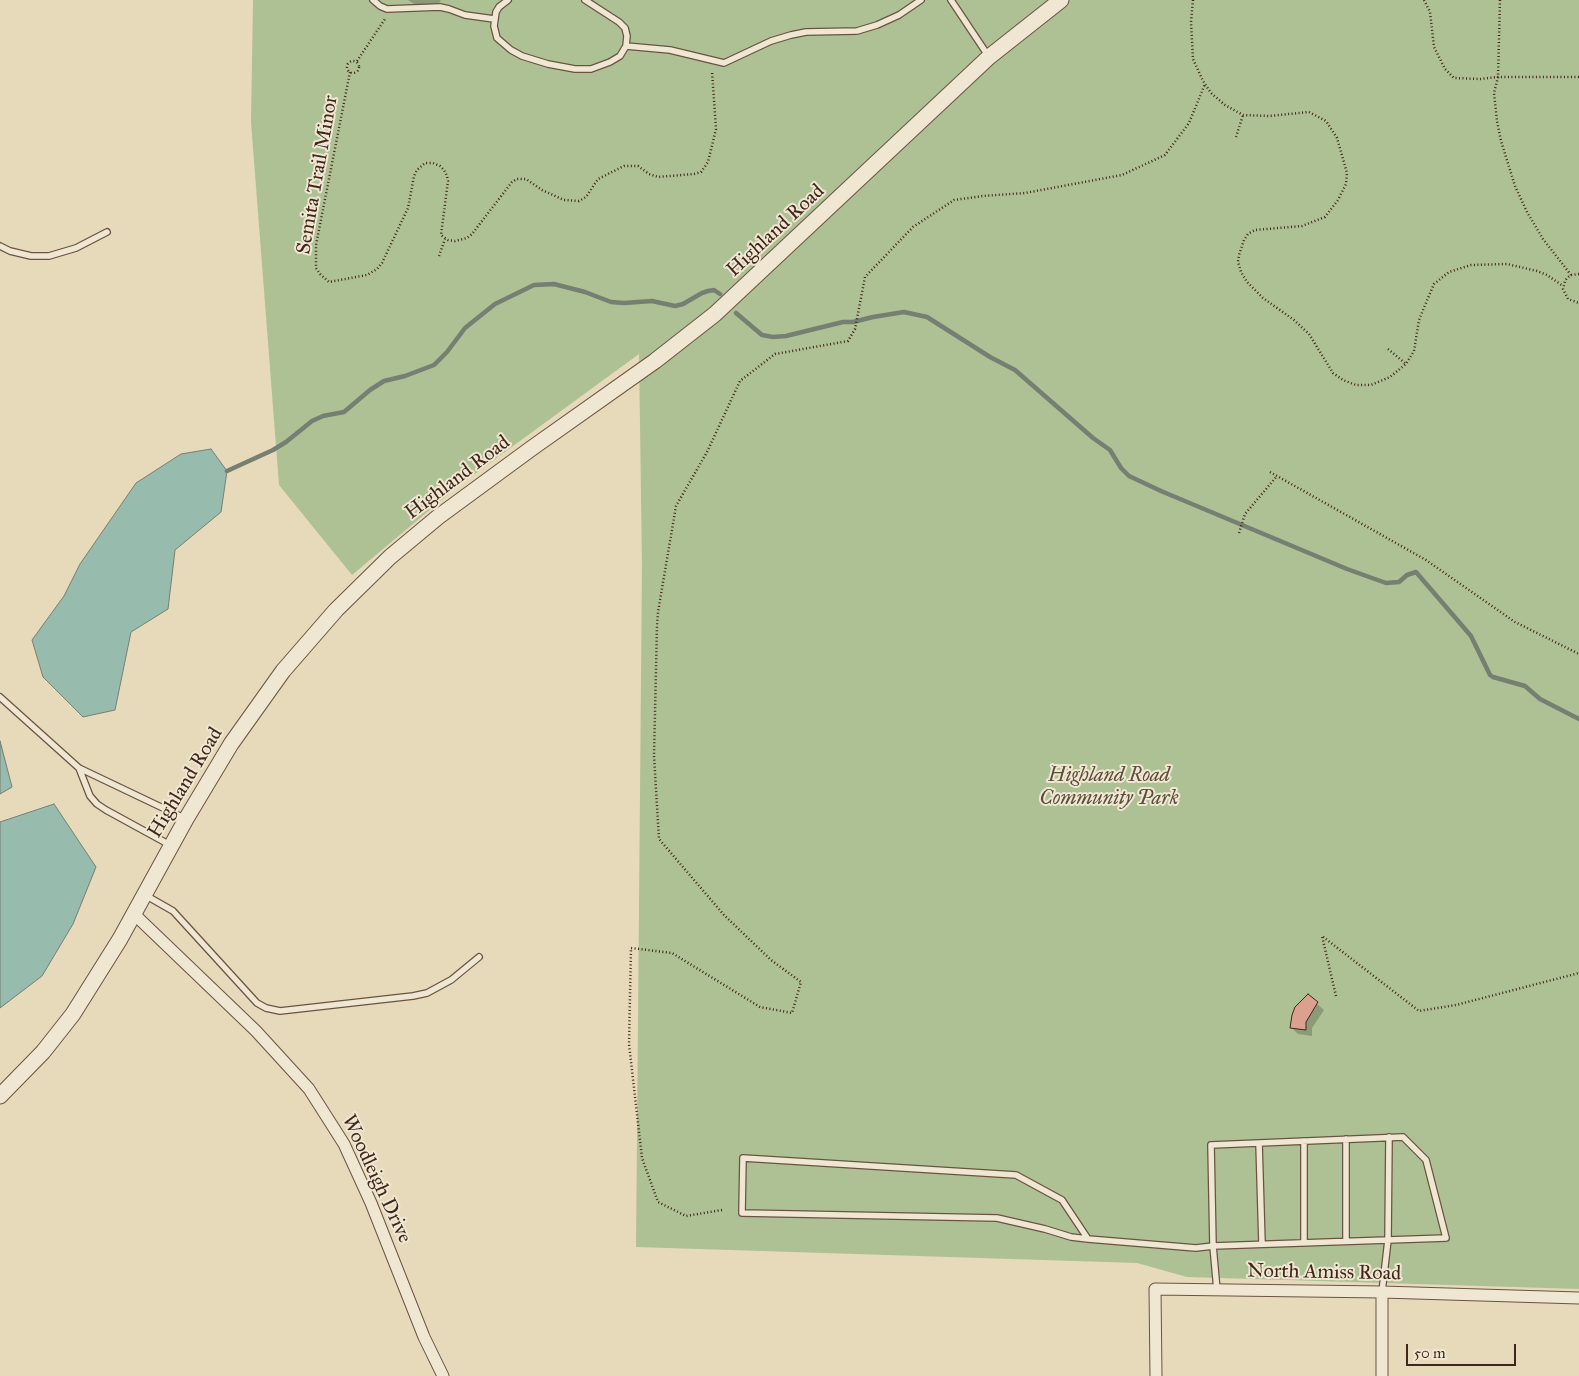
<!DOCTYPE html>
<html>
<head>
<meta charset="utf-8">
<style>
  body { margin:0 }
  #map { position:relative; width:1579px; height:1376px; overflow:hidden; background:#e6daba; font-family:"IM FELL Great Primer",serif }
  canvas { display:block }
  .scale { position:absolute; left:1406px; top:1344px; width:110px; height:22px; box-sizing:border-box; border:2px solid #41261b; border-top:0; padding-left:6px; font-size:15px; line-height:18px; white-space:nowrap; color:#41261b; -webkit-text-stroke:4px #efe7d2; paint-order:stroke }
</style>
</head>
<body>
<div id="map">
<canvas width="1579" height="1376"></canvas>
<div class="scale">50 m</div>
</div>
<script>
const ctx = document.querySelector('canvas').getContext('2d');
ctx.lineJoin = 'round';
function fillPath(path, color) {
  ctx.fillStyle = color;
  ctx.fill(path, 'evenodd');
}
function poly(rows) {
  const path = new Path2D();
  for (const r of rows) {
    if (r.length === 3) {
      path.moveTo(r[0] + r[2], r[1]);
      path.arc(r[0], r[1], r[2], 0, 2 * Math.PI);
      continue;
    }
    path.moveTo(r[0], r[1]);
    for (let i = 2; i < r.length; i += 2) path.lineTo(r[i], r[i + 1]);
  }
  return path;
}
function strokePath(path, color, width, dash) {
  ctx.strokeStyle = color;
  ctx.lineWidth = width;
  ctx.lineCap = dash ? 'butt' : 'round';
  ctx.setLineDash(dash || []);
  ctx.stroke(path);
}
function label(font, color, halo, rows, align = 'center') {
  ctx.font = font + ' "IM FELL Great Primer",serif';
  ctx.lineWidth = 4;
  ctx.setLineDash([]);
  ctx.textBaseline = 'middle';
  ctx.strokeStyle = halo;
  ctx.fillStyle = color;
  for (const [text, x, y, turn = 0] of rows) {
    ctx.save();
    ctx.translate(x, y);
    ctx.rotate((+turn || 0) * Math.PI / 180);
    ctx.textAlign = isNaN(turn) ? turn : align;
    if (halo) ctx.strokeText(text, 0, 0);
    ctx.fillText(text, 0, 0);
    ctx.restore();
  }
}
fillPath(poly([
  [253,0,1579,0,1579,1289,1187,1277,1137,1263,636,1247,642,566,639,354,457,487,352,575,279,485,251,122]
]), '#aec195');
const water = poly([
  [211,449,227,471,221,512,175,550,168,609,131,632,115,710,83,717,43,677,32,640,64,596,80,564,136,483,181,454,211,449],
  [0,741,12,787,0,794,0,741],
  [54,804,96,867,73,924,42,976,0,1008,0,822,54,804]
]);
fillPath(water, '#97bbac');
strokePath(water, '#757f72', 1);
fillPath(poly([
  [408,0,441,0,439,3,420,8],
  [1308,996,1324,1010,1312,1028,1312,1036,1298,1034,1292,1028]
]), '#0003');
strokePath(poly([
  [736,313,762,335,773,337,786,336,843,322,853,322,873,317,904,312,927,317,990,357,1015,370,1093,438,1110,450,1121,468,1129,476,1161,491,1347,569,1386,583,1399,582,1407,575,1416,572,1471,636,1490,675,1493,677,1525,686,1540,699,1579,719],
  [227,471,273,450,286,442,312,421,323,416,344,412,370,390,384,381,405,376,434,365,447,352,465,328,495,304,534,285,554,284,585,292,611,302,624,303,652,301,675,306,683,304,702,293,708,291,714,290,720,294]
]), '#757f72', 4.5);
const building = poly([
  [1308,994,1318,1002,1306,1022,1306,1030,1290,1028,1292,1015,1295,1007,1308,994]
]);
fillPath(building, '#dba08e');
strokePath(building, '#41261b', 1);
const service = poly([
  [373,0,380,6,387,9,440,7,449,9,465,15,494,19],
  [508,0,499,7,496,12,494,26,497,38,511,50,522,56,548,64,575,69,591,69,610,62,620,56,626,46,627,36,625,28,619,22,585,0],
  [951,0,989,57],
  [626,46,670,50,724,63,771,41,791,35,806,32,857,31,877,25,899,15,921,0],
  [0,246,10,251,31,256,49,256,76,248,107,232],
  [0,697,79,768],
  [170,845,106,810,97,804,90,796,79,768,184,818],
  [145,895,173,911,257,1003,266,1008,280,1011,413,996,427,993,451,980,479,957],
  [1346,1139,1346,1241],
  [1304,1141,1304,1243],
  [1259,1143,1262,1244],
  [1088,1239,1071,1237,1045,1229,997,1218,742,1213,743,1158,1016,1175,1062,1200,1088,1239,1196,1248,1213,1246,1211,1145,1403,1137,1426,1160,1446,1238,1213,1246,1217,1290],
  [1382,1292,1388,1240,1389,1137]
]);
const minor = poly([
  [134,914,256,1031,309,1089,344,1144,371,1203,424,1337,443,1376],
  [1382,1292,1382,1376],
  [1156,1376,1155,1289,1382,1292,1579,1298]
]);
const tertiary = poly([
  [0,1096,43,1052,73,1014,120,939,186,819,231,744,283,671,336,610,390,557,438,517,532,448,655,361,715,314,989,57,1061,0]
]);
strokePath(service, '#6a5343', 8);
strokePath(minor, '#6a5343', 13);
strokePath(tertiary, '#6a5343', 17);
strokePath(poly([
  [1193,0,1191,22,1193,59,1203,81,1211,93,1225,105,1243,115,1269,116,1309,112,1326,121,1337,138,1347,173,1346,184,1338,200,1325,217,1302,226,1255,230,1248,234,1244,240,1239,255,1238,262,1241,272,1247,282,1263,298,1294,320,1309,334,1333,373,1343,380,1356,385,1371,385,1390,377,1406,364,1414,351,1419,320,1428,298,1434,284,1449,272,1471,265,1507,264,1537,271,1547,275,1563,286],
  [1424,0,1430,12,1434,47,1445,69,1454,78,1480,79,1498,77,1579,77],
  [1500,0,1498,77,1494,93,1497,121,1501,141,1515,186,1527,212,1543,239,1571,275],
  [353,67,6],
  [357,61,385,19],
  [350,72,316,245,316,268,320,274,329,282,367,275,377,269,382,263,408,208,414,176,417,170,425,163,433,163,440,166,444,170,447,176,448,181,441,235,448,240,455,241,467,238,472,234,512,182,517,179,526,179,542,190,564,200,579,201,586,197,598,179,624,166,638,166,649,174,658,177,694,174,701,172,708,162,716,129,712,71],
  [1236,137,1243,115],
  [439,256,445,239],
  [1579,274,1571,275,1567,278,1565,281,1563,289,1568,299,1579,303],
  [1388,349,1406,364],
  [1270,472,1426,560,1515,622,1579,654],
  [1239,533,1245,514,1277,476],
  [1336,996,1322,936,1419,1011,1456,1005,1579,973],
  [722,1210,686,1216,658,1202,642,1158,629,1044,631,948,672,953,760,1007,792,1013,801,982,771,960,724,915,659,839,654,756,657,626,658,612,676,506,707,452,740,381,775,354,848,341,855,329,865,277,913,227,954,200,983,196,1025,193,1122,175,1165,155,1189,123,1205,84]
]), '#41261b', 2.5, [1, 2.5]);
strokePath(service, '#efe7d2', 5.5);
strokePath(minor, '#efe7d2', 11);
strokePath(tertiary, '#efe7d2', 15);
label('20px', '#41261b', '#efe7d2', [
  ["Semita Trail Minor",318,175,-80],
  ["Highland Road",776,231,-43],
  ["Highland Road",458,478,-37],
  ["Highland Road",186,783,-59],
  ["Woodleigh Drive",376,1179,65],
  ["North Amiss Road",1324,1273,1]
]);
label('italic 20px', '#5c4d3a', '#efe7d2', [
  ["Highland Road",1109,776],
  ["Community Park",1109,799]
]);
</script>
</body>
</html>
